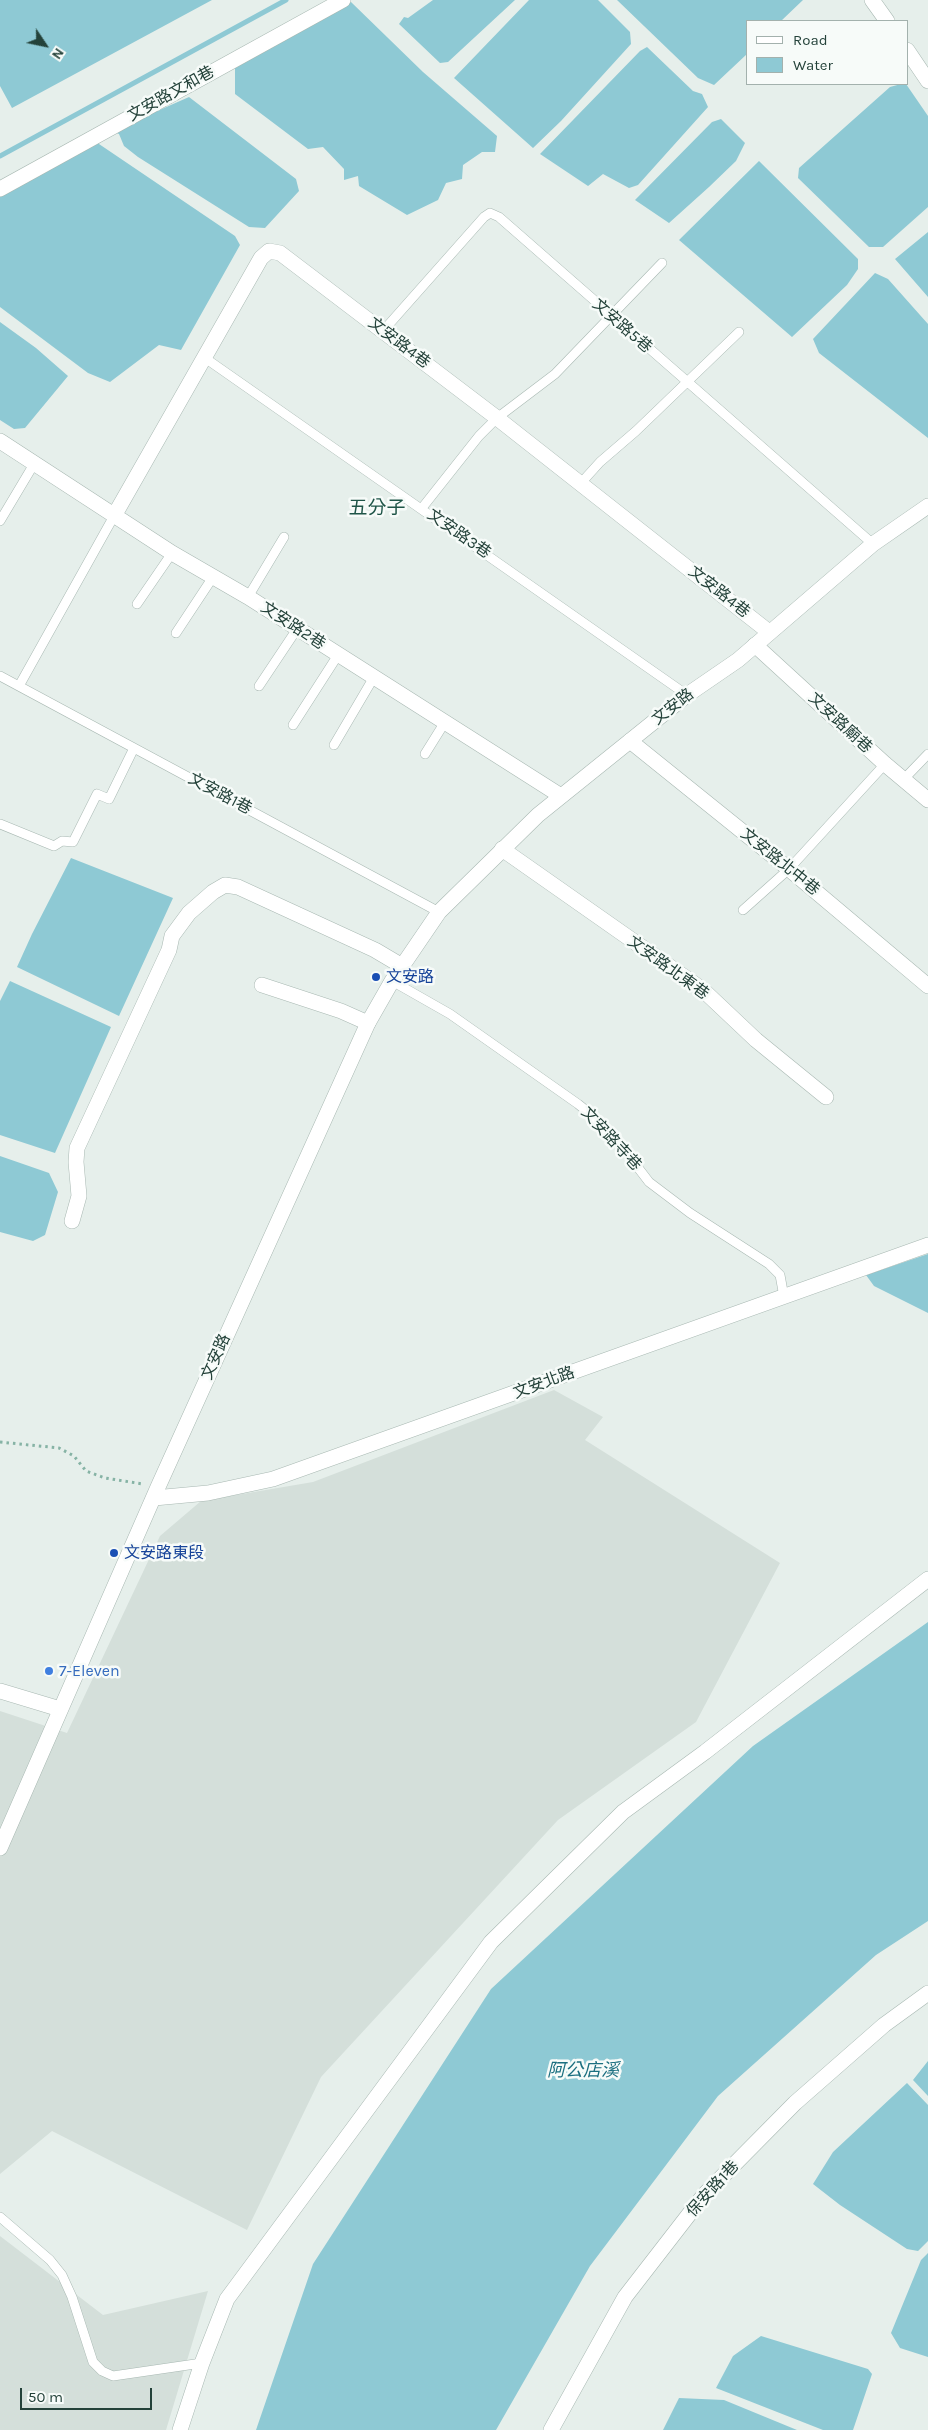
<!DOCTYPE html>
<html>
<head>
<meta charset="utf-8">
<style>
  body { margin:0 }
  #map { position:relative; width:928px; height:2430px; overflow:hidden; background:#e6efeb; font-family:Karla,sans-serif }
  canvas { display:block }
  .legend { position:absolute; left:746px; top:20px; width:162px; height:65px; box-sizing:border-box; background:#f7fbf9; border:1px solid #a3b1ad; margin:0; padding:6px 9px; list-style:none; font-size:15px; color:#24423a }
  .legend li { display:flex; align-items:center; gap:10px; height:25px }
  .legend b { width:25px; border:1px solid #a3b1ad }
  .north { position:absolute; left:20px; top:20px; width:50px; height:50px; -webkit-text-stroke:4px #f7fbf9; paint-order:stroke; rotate:124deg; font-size:14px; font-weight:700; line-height:20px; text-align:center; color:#24423a }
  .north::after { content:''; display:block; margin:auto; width:18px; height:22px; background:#24423a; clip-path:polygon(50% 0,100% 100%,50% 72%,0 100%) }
  .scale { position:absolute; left:20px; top:2388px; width:132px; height:22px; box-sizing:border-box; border:2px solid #24423a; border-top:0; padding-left:6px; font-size:15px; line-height:18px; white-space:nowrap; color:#24423a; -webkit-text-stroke:4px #f7fbf9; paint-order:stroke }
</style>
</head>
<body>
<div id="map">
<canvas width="928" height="2430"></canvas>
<ul class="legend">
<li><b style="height:6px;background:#fff"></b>Road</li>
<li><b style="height:14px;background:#8ec9d4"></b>Water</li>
</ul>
<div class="north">N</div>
<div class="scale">50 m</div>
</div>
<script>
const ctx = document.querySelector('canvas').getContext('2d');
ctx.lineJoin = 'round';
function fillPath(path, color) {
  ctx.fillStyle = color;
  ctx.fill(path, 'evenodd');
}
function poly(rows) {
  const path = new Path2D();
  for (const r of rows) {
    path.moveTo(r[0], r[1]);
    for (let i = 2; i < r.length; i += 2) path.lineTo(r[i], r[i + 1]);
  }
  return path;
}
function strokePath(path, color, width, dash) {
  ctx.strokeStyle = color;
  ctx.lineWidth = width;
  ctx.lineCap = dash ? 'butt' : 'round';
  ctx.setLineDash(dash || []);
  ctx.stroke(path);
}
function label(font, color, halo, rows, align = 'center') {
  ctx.font = font + ' Karla,"Noto Sans TC",sans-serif';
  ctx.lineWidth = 5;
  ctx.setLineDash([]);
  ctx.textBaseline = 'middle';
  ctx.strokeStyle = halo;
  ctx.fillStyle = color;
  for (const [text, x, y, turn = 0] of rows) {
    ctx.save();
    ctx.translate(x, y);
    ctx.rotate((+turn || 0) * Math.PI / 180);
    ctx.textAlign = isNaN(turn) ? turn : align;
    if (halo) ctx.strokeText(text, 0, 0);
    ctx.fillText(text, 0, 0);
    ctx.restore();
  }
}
fillPath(poly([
  [554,1390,603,1417,585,1440,780,1563,696,1722,558,1820,321,2077,247,2230,52,2131,0,2174,0,1711,67,1733,160,1536,201,1501,313,1482],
  [0,2236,103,2315,208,2291,166,2430,0,2430]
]), '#d4dfda');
fillPath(poly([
  [0,0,212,0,12,108,0,86],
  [433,0,515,0,448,62,440,63,399,24,404,17,408,18],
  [529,0,598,0,630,32,631,44,561,121,533,148,454,78],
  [617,0,803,0,781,21,747,21,747,54,714,85,698,78],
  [351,2,423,72,497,136,495,152,482,152,463,165,462,179,446,183,438,200,407,215,359,186,358,176,344,180,344,169,323,147,308,149,235,94,235,67],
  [647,47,693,91,702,94,708,107,638,185,629,188,603,174,588,186,540,154,640,51],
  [901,84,906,84,928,116,928,207,883,247,869,247,798,178,799,168,890,87],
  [189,97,296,179,299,191,265,228,249,227,138,157,124,146,119,134,112,131],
  [721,119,745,143,736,161,709,187,669,223,635,200,712,122],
  [102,137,99,144,235,236,240,245,181,350,159,345,110,382,88,373,0,307,0,195],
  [759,161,858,259,858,269,847,285,792,337,679,240],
  [928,232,928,297,895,259],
  [875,273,888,279,928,324,928,438,819,353,813,339],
  [0,322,36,348,68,376,25,428,14,429,0,420],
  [71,858,173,898,119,1016,17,967,32,934],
  [10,981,111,1027,55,1153,0,1135,0,1001],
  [0,1156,49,1173,58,1192,45,1235,33,1241,0,1232],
  [928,1254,928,1313,874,1286,866,1275],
  [928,1622,928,1921,876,1955,718,2096,590,2266,496,2430,256,2430,313,2264,491,1989,753,1746],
  [928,2061,928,2096,913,2080],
  [907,2083,928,2105,928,2241,918,2251,907,2249,840,2205,813,2184,833,2152],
  [928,2253,928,2357,900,2348,891,2333,921,2260],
  [761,2336,868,2369,872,2374,853,2430,823,2430,716,2388,733,2356],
  [679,2398,724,2400,797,2430,663,2430]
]), '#8ec9d4');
strokePath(poly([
  [0,156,286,0]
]), '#8ec9d4', 5);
const service = poly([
  [383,331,484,217,490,213,499,217,873,544],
  [205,358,687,695],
  [581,483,600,462,636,431,739,332],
  [422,508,479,436,497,418,555,374,662,263],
  [0,521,34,464],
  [248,597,284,537],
  [137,604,172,553],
  [176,633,213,577],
  [0,676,439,912],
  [19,686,114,516],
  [259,686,297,629],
  [293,725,338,655],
  [334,745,374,677],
  [425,754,445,722],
  [903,780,928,754],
  [0,824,54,846,62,841,73,842,97,794,109,799,134,748],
  [743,910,789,869,885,764],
  [392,981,450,1014,578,1104,593,1116,626,1152,649,1182,690,1213,769,1264,780,1275,784,1297],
  [0,2217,50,2260,62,2275,72,2297,93,2362,102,2371,113,2376,202,2363]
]);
const minor = poly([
  [872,0,887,21],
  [907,50,928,81],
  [0,189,343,0],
  [0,441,172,553,248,597,561,796],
  [114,516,261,258,269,251,280,253,497,418,769,632],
  [755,645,885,764,928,800],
  [630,741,789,869,928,986],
  [502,849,703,990,756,1040,826,1097],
  [262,985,341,1011,368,1023],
  [72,1221,79,1196,76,1162,77,1148,169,950,172,936,189,913,213,892,225,885,238,887,375,950,402,966],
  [154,1498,208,1493,273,1479,928,1245],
  [0,1691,60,1709],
  [180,2430,202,2363,227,2299,491,1942,623,1812,705,1752,928,1579],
  [551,2430,625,2297,704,2195,795,2103,884,2025,928,1993]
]);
const tertiary = poly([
  [0,1848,158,1487,368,1023,392,981,439,912,538,815,687,695,738,660,873,544,928,506]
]);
strokePath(service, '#a8b8b2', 10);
strokePath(minor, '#a8b8b2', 16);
strokePath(tertiary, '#a8b8b2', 16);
strokePath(poly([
  [0,1442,59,1448,74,1456,86,1471,105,1478,143,1484]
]), '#86b3a5', 3, [2.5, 4]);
strokePath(service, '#fff', 9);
strokePath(minor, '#fff', 15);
strokePath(tertiary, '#fff', 15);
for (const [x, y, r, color] of [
  [376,977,5,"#1a4fb4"],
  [114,1553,5,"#1a4fb4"],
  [49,1671,5,"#3f7fe0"]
]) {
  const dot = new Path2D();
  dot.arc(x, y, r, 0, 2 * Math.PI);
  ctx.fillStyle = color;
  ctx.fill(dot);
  strokePath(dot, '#f7fbf9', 2);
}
label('16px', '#24423a', '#f7fbf9', [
  ["文安路文和巷",171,94,-29],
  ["文安路5巷",622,326,41],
  ["文安路4巷",399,343,37],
  ["文安路3巷",459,534,35],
  ["文安路4巷",719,592,38],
  ["文安路2巷",293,626,33],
  ["文安路",673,707,-38],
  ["文安路廟巷",840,723,43],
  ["文安路1巷",220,794,28],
  ["文安路北中巷",780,862,39],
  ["文安路北東巷",668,968,36],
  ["文安路寺巷",611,1139,47],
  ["文安路",216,1357,-66],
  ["文安北路",544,1383,-20],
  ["保安路1巷",713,2189,-48]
]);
label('16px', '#164399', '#f7fbf9', [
  ["文安路",386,977],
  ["文安路東段",124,1553]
], 'left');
label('16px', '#366cbe', '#f7fbf9', [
  ["7-Eleven",59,1671]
], 'left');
label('italic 18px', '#1c6f80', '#f7fbf9', [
  ["阿公店溪",583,2071]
]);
label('19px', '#1f5548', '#f7fbf9', [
  ["五分子",377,509]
]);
</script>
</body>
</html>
